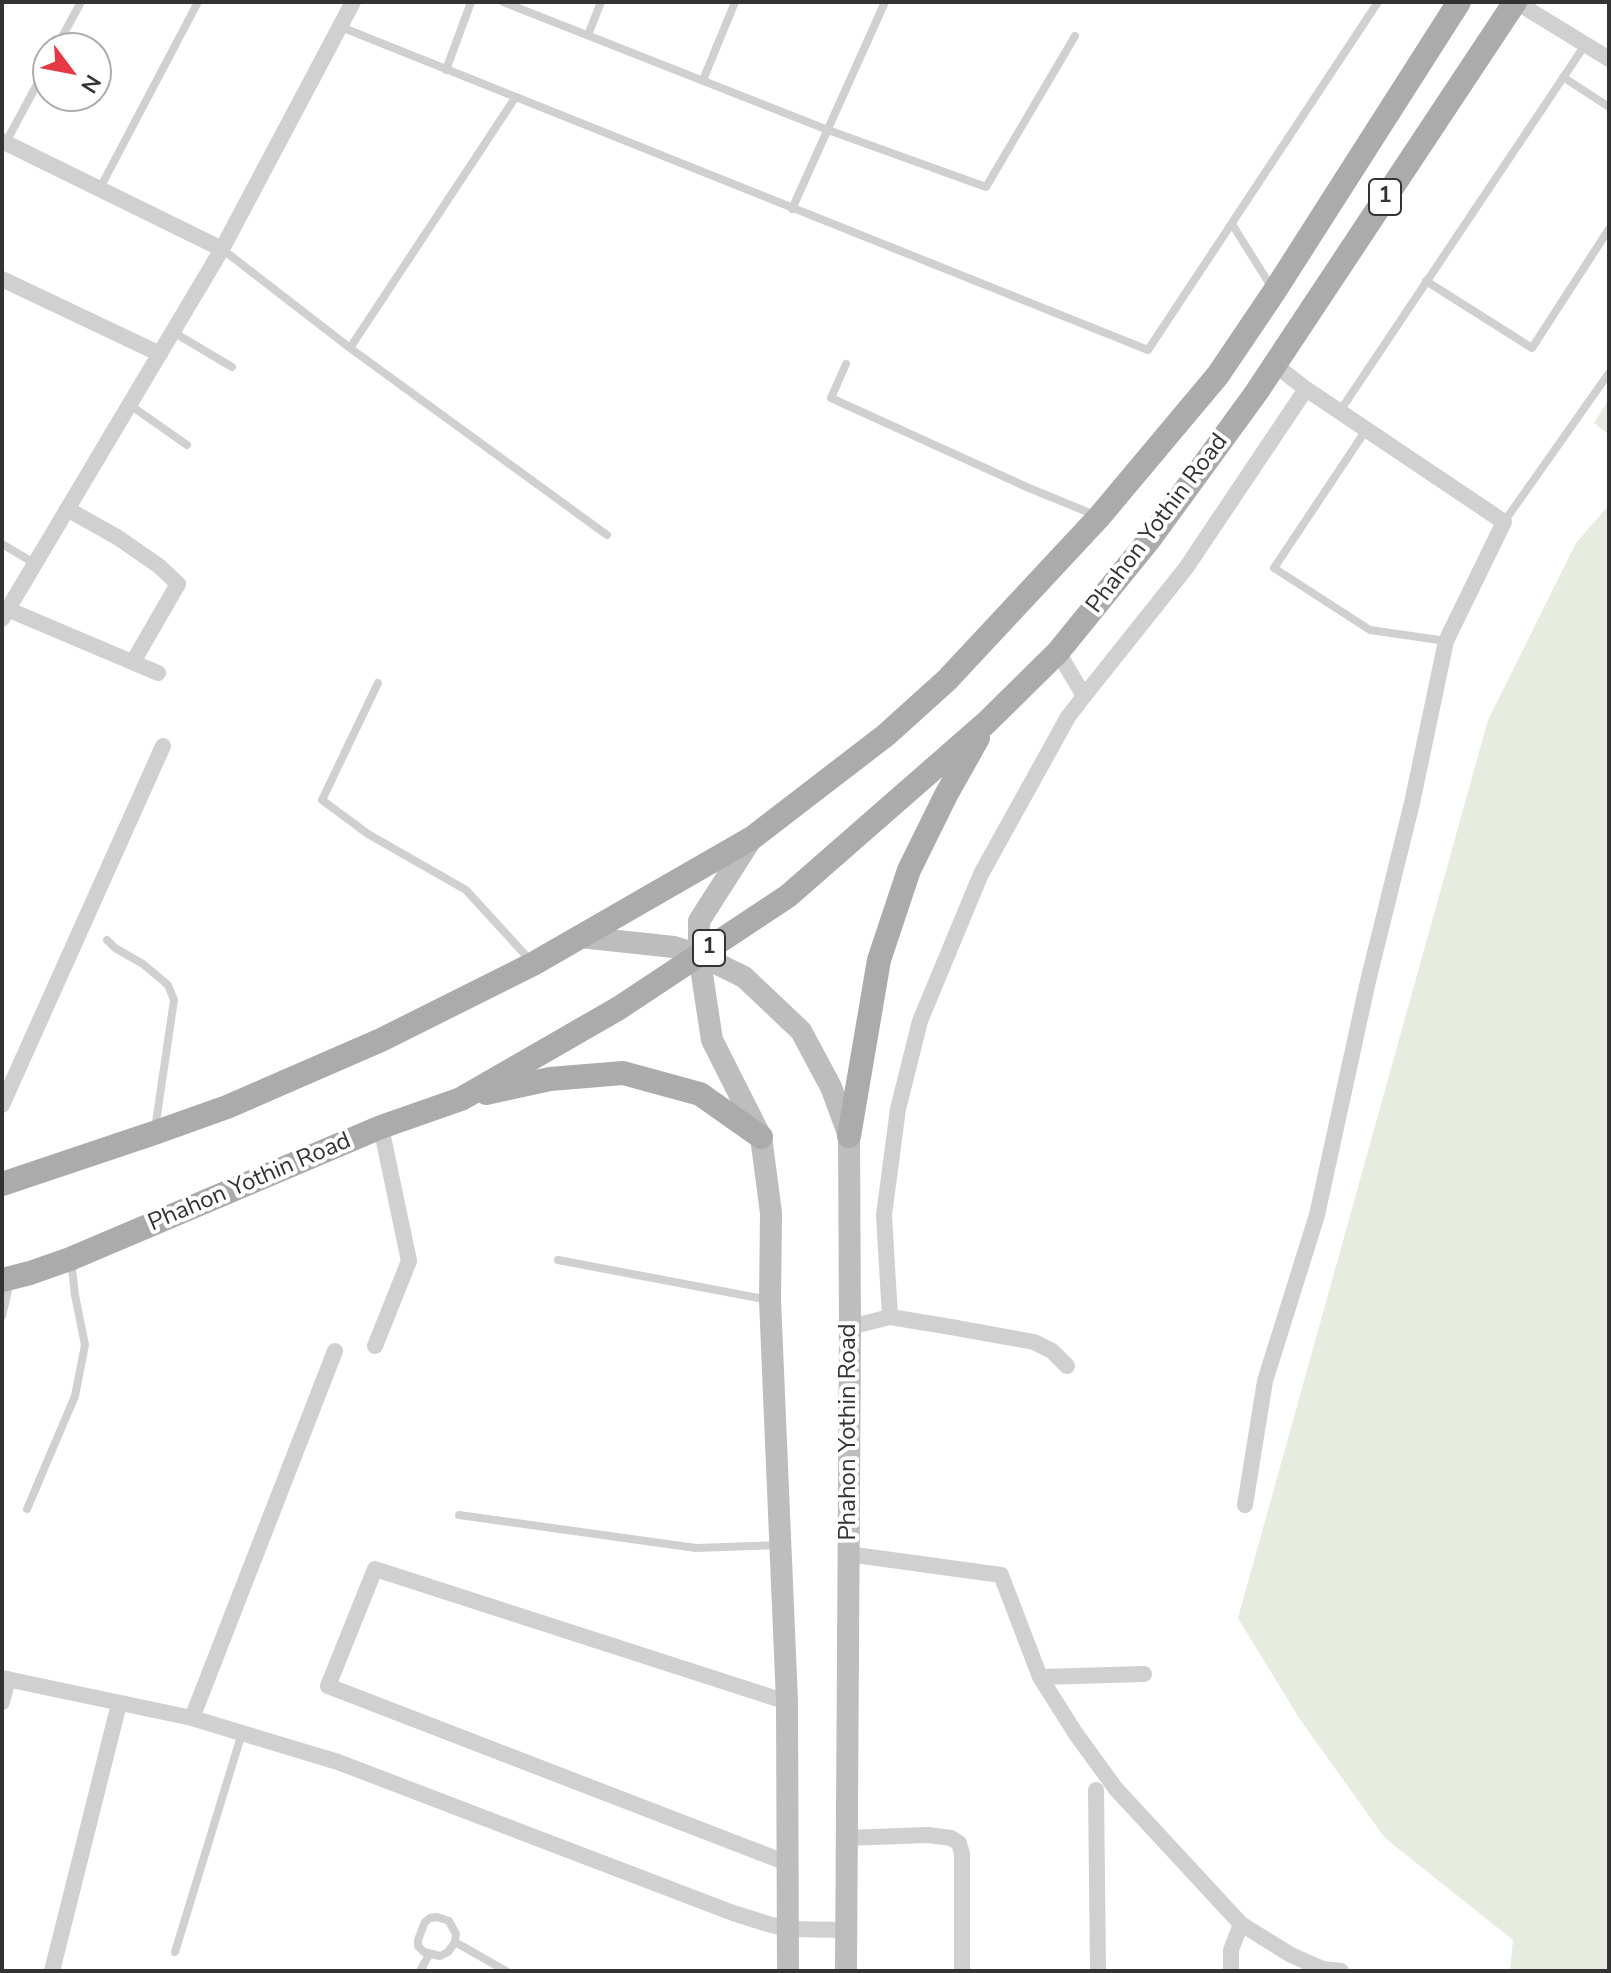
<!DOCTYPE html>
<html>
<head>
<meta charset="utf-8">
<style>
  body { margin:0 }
  #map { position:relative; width:1611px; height:1973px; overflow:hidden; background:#fff; font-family:"Nunito Sans",sans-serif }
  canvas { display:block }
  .frame { position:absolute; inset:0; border:4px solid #333; pointer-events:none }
  .north { position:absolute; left:32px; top:32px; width:80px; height:80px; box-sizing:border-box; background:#fff; border:2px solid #adadad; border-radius:50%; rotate:122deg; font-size:22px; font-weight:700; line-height:32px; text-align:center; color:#333 }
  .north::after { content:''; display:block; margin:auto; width:28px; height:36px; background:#e63946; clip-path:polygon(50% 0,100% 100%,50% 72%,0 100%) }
</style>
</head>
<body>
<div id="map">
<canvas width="1611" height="1973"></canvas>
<div class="frame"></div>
<div class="north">N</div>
</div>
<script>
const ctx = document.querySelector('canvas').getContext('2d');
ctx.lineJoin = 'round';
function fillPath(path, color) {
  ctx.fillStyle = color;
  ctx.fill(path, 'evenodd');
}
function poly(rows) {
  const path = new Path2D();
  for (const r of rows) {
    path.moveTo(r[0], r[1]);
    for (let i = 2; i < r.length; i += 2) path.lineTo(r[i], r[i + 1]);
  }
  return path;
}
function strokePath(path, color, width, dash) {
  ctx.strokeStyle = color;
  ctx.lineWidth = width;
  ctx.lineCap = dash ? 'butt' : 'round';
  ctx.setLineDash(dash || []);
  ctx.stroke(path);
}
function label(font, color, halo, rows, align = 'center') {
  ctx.font = font + ' "Nunito Sans",sans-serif';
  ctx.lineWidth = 8;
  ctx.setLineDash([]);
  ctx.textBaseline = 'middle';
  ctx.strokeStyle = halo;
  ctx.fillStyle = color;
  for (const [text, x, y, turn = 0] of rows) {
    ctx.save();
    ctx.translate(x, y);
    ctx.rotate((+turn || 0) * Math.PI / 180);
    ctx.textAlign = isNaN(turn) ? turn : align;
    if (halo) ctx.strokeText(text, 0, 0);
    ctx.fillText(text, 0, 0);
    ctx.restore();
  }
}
fillPath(poly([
  [1609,399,1609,435,1594,423],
  [1609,505,1609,1968,1608,1971,1510,1971,1513,1940,1385,1838,1299,1718,1238,1618,1488,720,1576,543]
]), '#e6ecdf');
strokePath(poly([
  [503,2,828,130,986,187,1075,36],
  [341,27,1148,350,1378,2],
  [588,35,601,2],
  [56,48,81,2],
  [446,70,471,2],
  [1563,77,1609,107],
  [703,80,735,2],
  [6,142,48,64],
  [100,188,198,2],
  [792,209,885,2],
  [1232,224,1272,288],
  [222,249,350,348,607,535],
  [1426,281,1532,348,1609,229],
  [173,332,232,367],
  [350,348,515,98],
  [846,364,831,398,1029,488,1095,515],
  [130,405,187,445],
  [1340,411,1585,45],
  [1366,430,1274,568,1370,630,1446,641],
  [1504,522,1609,373],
  [2,544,34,563],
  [378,683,322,800,368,834,466,890,530,960],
  [107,940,115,948,143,964,168,985,174,1000,155,1129],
  [558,1260,769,1300],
  [2,1316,10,1282],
  [27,1509,75,1396,85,1345,75,1295,71,1260],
  [459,1515,696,1548,780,1545],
  [437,1917,449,1921,456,1934,455,1942,451,1948,448,1952,440,1956,424,1952,418,1946,418,1940,425,1922,430,1918,437,1917],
  [455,1942,506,1971],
  [175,1952,242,1733],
  [420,1971,429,1955]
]), '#d0d0d0', 8);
strokePath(poly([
  [1516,2,1609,59],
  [2,141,222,249],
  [2,279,160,354],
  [67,509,117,537,159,566,178,584,133,662],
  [7,609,158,673],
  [2,619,222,249,353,2],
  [1084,696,1186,568,1306,389],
  [2,1105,163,746],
  [890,1317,884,1215,898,1109,920,1021,981,874,1068,717,1084,696,1058,652],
  [850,1327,890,1317,951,1327,1034,1342,1052,1351,1067,1366],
  [375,1346,409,1261,381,1127],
  [1245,1505,1265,1381,1317,1215,1368,981,1412,803,1446,641,1504,522,1306,389,1275,365],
  [848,1554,1001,1575,1040,1677,1076,1734,1116,1789,1241,1924,1291,1955,1323,1969,1341,1971],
  [1040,1677,1144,1674],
  [2,1678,192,1718,338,1762,733,1913,768,1924,787,1929,845,1930],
  [2,1702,8,1679],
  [787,1702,375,1569,328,1686,787,1863],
  [192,1718,335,1351],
  [1096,1790,1098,1971],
  [846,1838,928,1835,951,1838,959,1843,962,1854,962,1971],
  [52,1971,119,1704],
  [1231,1971,1231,1950,1241,1924]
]), '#d0d0d0', 16);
strokePath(poly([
  [752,838,699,921,699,955,712,1040,761,1137,771,1213,770,1300,787,1702,788,1971],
  [580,937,674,947,699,955,744,977,801,1031,831,1087,849,1136,850,1327,846,1971]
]), '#bdbdbd', 22);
strokePath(poly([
  [486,1093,550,1079,623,1073,700,1094,761,1137],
  [849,1136,879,960,909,870,946,795,978,738],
  [2,1184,154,1133,227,1107,381,1040,533,964,752,838,886,735,947,680,1099,517,1218,375,1274,292,1459,2],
  [2,1280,30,1273,70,1259,381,1127,461,1099,619,1008,788,896,987,722,1058,652,1149,540,1256,393,1515,2]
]), '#ababab', 24);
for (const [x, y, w] of [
  [1385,197,32],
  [709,948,32]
]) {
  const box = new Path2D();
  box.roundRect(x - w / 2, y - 18, w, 36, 6);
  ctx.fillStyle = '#fff';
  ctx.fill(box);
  strokePath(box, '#333', 2);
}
label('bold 22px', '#333', null, [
  ["1",1385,197],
  ["1",709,948]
]);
label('24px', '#333', '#fff', [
  ["Phahon Yothin Road",1158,524,-53],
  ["Phahon Yothin Road",250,1183,-23],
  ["Phahon Yothin Road",849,1432,-90]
]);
</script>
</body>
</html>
